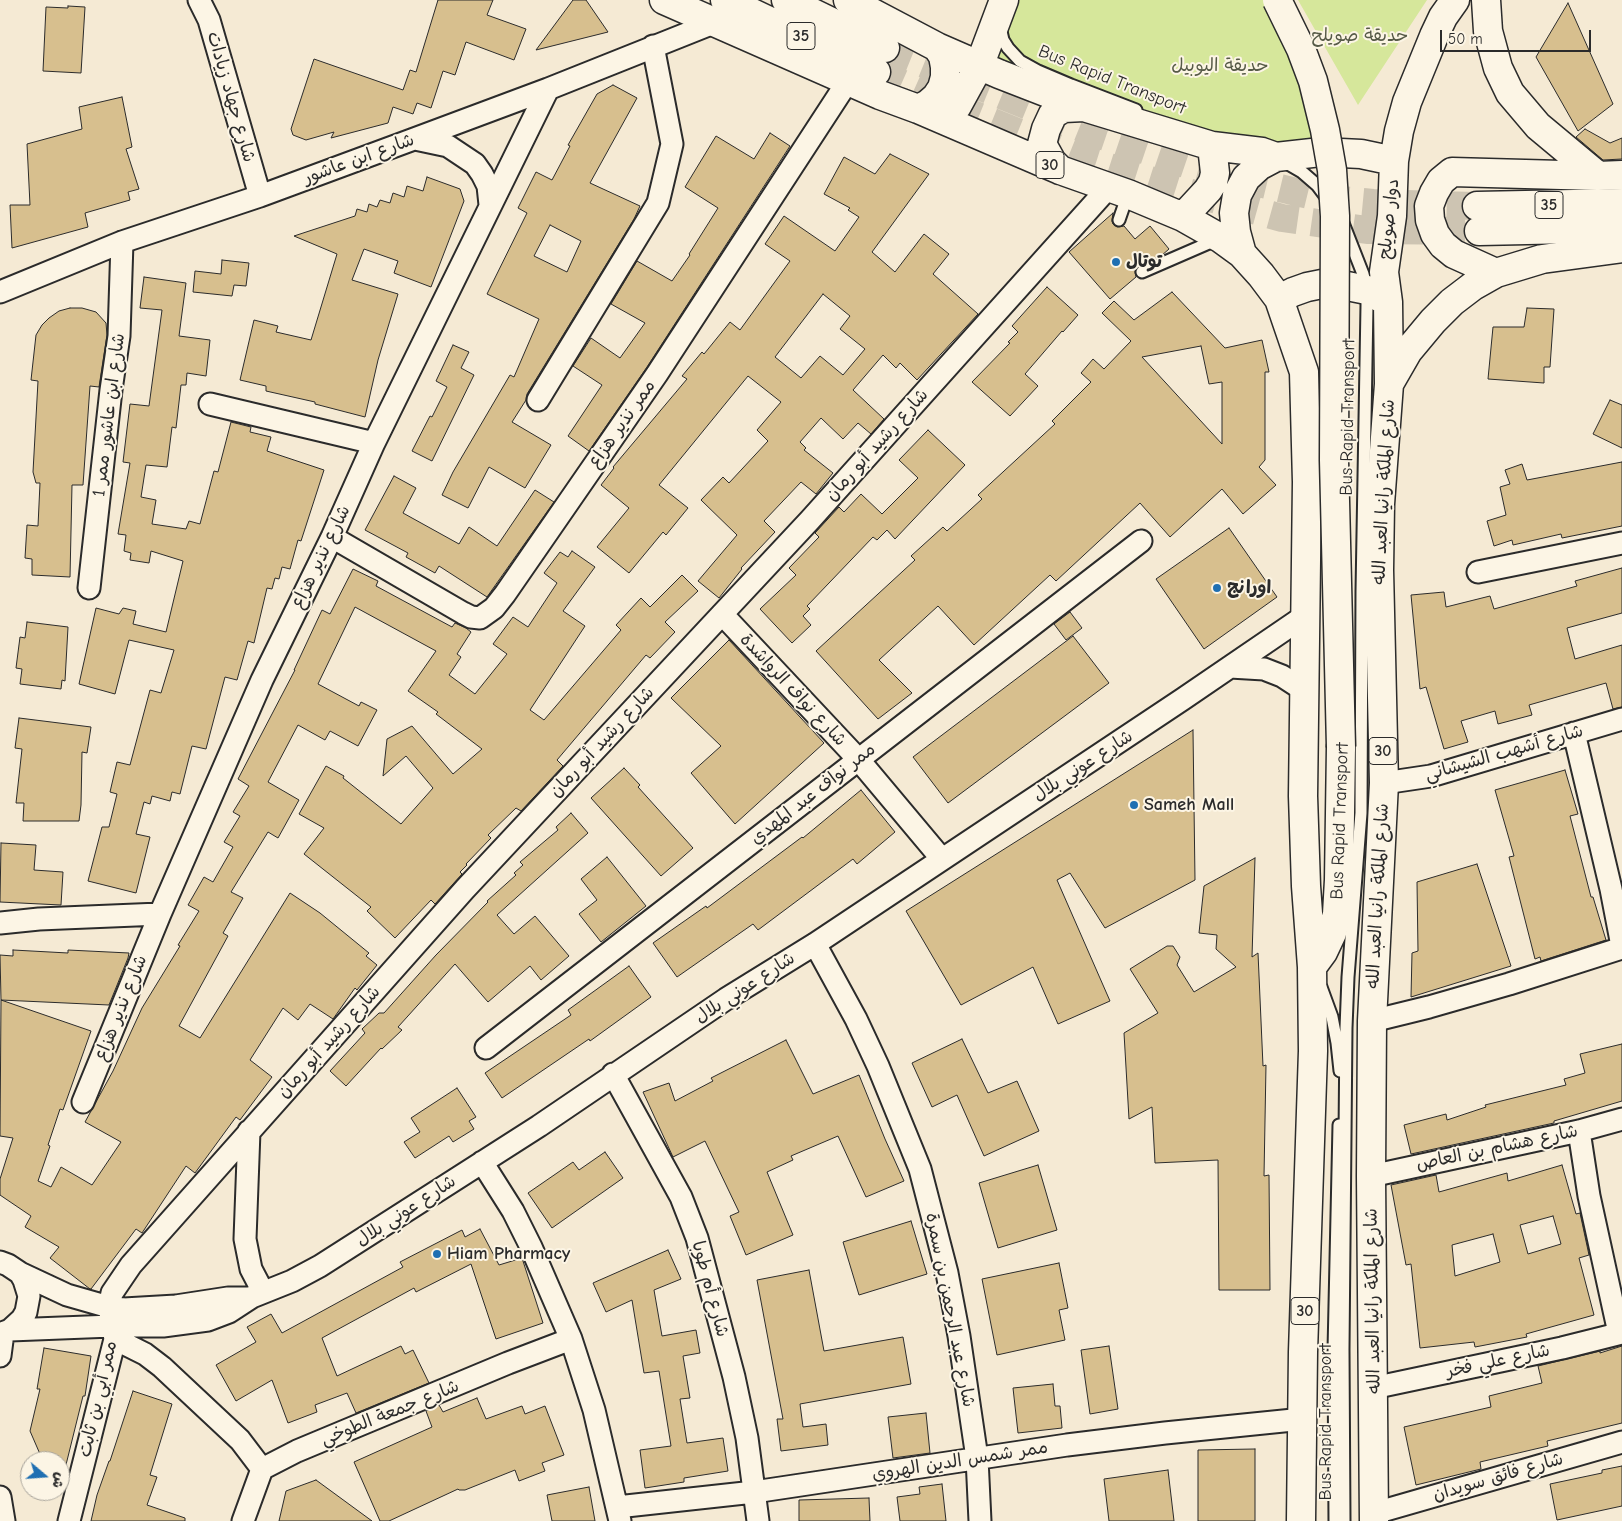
<!DOCTYPE html>
<html>
<head>
<meta charset="utf-8">
<style>
  body { margin:0 }
  #map { position:relative; width:1622px; height:1521px; overflow:hidden; background:#f5ead4; font-family:"Comic Neue","Playpen Sans Arabic",sans-serif }
  canvas { display:block }
  .north { position:absolute; left:20px; top:1451px; width:50px; height:50px; box-sizing:border-box; background:#fcf5e5; border:1px solid #a8a49b; border-radius:50%; rotate:108deg; font-size:14px; font-weight:700; line-height:20px; text-align:center; color:#2b2b2b }
  .north::after { content:''; display:block; margin:auto; width:18px; height:22px; background:#1f6fb2; clip-path:polygon(50% 0,100% 100%,50% 72%,0 100%) }
  .scale { position:absolute; left:1440px; top:30px; width:151px; height:22px; box-sizing:border-box; border:2px solid #2b2b2b; border-top:0; padding-left:6px; font-size:15px; line-height:18px; white-space:nowrap; color:#2b2b2b; -webkit-text-stroke:4px #fcf5e5; paint-order:stroke }
</style>
</head>
<body>
<div id="map">
<canvas width="1622" height="1521"></canvas>
<div class="north">ش</div>
<div class="scale">50 m</div>
</div>
<script>
const ctx = document.querySelector('canvas').getContext('2d');
ctx.lineJoin = 'round';
function fillPath(path, color) {
  ctx.fillStyle = color;
  ctx.fill(path, 'evenodd');
}
function poly(rows) {
  const path = new Path2D();
  for (const r of rows) {
    path.moveTo(r[0], r[1]);
    for (let i = 2; i < r.length; i += 2) path.lineTo(r[i], r[i + 1]);
  }
  return path;
}
function strokePath(path, color, width, dash) {
  ctx.strokeStyle = color;
  ctx.lineWidth = width;
  ctx.lineCap = dash ? 'butt' : 'round';
  ctx.setLineDash(dash || []);
  ctx.stroke(path);
}
function label(font, color, halo, rows, align = 'center') {
  ctx.font = font + ' "Comic Neue","Playpen Sans Arabic",sans-serif';
  ctx.lineWidth = 4;
  ctx.setLineDash([]);
  ctx.textBaseline = 'middle';
  ctx.strokeStyle = halo;
  ctx.fillStyle = color;
  for (const [text, x, y, turn = 0] of rows) {
    ctx.save();
    ctx.translate(x, y);
    ctx.rotate((+turn || 0) * Math.PI / 180);
    ctx.textAlign = isNaN(turn) ? turn : align;
    if (halo) ctx.strokeText(text, 0, 0);
    ctx.fillText(text, 0, 0);
    ctx.restore();
  }
}
fillPath(poly([
  [998,0,1265,0,1303,91,1312,141,1245,145,998,58,983,40],
  [1298,0,1427,0,1358,105]
]), '#d6e79b');
const building = poly([
  [438,0,493,0,487,15,526,29,514,60,466,42,455,75,443,71,431,108,417,103,413,114,393,107,388,123,331,138,334,132,306,140,293,135,291,129,314,59,403,90,410,70,416,72,438,0],
  [573,0,586,0,608,32,536,50,573,0],
  [1568,3,1613,104,1578,131,1536,57,1568,3],
  [68,6,85,7,81,73,43,71,46,7,68,8,68,6],
  [613,85,637,98,590,183,640,206,634,219,527,394,526,400,512,422,551,445,525,488,489,467,468,508,442,495,453,472,510,375,514,377,539,319,487,294,527,213,518,208,536,172,552,180,570,146,568,145,597,94,613,85],
  [550,225,581,241,567,272,534,256,550,225],
  [122,97,132,147,126,149,139,189,128,192,130,200,85,213,88,227,12,248,10,205,30,205,27,144,82,129,79,107,122,97],
  [1585,129,1610,143,1622,138,1622,159,1603,160,1576,137,1585,129],
  [770,133,790,146,647,367,589,451,568,436,602,385,573,366,591,338,620,358,645,323,611,304,637,261,672,281,690,255,689,254,718,208,685,187,716,136,754,159,770,133],
  [890,154,929,174,872,252,895,272,924,234,949,254,933,274,978,314,917,380,900,363,896,368,883,355,853,390,884,419,871,434,858,423,843,439,821,418,800,442,806,448,804,450,833,473,816,494,801,482,764,521,775,532,741,568,742,569,719,598,698,581,737,535,701,500,723,477,729,483,768,441,757,430,781,402,748,376,659,485,688,508,666,535,663,532,629,573,597,547,629,508,601,485,614,468,613,467,687,379,682,376,702,352,704,354,730,322,740,330,790,261,765,244,784,216,835,251,859,217,848,210,850,208,824,194,844,157,875,174,890,154],
  [823,294,850,316,840,329,865,349,843,375,820,356,801,378,775,357,823,294],
  [427,177,460,189,464,201,431,287,394,273,398,261,364,249,352,280,398,294,378,360,365,417,315,404,315,402,266,391,266,386,240,380,254,320,278,326,276,332,311,340,337,254,294,236,355,216,357,209,367,212,369,204,377,207,380,200,390,203,393,193,404,197,407,186,423,191,427,177],
  [1113,213,1112,221,1113,224,1117,227,1124,226,1135,239,1150,226,1169,249,1161,256,1136,267,1135,272,1136,277,1110,299,1069,252,1113,213],
  [222,260,249,263,246,286,234,285,232,296,193,292,195,271,221,274,222,260],
  [144,277,186,283,179,336,210,340,206,376,187,373,186,385,181,385,176,428,172,427,167,467,146,465,141,497,156,500,152,524,186,529,189,521,200,524,214,471,218,472,231,422,251,427,250,432,271,437,267,451,324,470,301,541,298,540,290,569,282,567,279,579,275,578,272,589,267,588,254,643,248,641,237,680,225,677,206,749,192,746,180,794,172,792,170,801,152,796,150,804,144,802,136,834,150,837,136,893,88,881,102,827,109,827,117,794,110,792,117,762,130,765,150,690,161,693,174,650,129,640,115,694,79,684,96,608,119,614,123,608,136,611,133,624,166,632,183,561,151,551,149,563,130,560,131,553,124,551,126,535,118,534,130,463,123,462,130,404,149,406,162,310,140,308,144,277],
  [1047,287,1078,315,1063,332,1062,331,1025,374,1038,386,1010,416,972,382,1010,343,1008,342,1018,332,1012,326,1047,287],
  [1172,292,1225,348,1262,340,1269,372,1265,372,1265,460,1259,467,1276,485,1243,514,1222,489,1170,537,1140,503,1056,581,1050,575,974,645,938,606,879,660,912,693,878,719,816,651,915,560,911,556,943,527,947,531,982,499,978,495,1055,424,1052,421,1091,382,1081,373,1093,359,1104,369,1131,341,1102,313,1114,301,1134,320,1172,292],
  [1201,346,1209,384,1222,382,1222,444,1142,357,1201,346],
  [70,308,82,308,96,312,106,323,107,335,99,387,90,386,83,485,72,485,70,577,32,575,32,559,25,558,27,525,38,526,40,483,36,483,33,472,38,381,31,380,36,335,42,325,49,318,59,311,70,308],
  [1527,308,1554,309,1550,367,1544,367,1544,383,1488,379,1493,327,1524,327,1527,308],
  [453,345,469,352,461,368,474,375,432,461,412,451,430,416,432,417,447,387,436,381,453,345],
  [1610,400,1622,405,1622,448,1593,434,1610,400],
  [928,430,965,465,895,539,887,530,877,540,873,537,807,606,810,609,803,616,811,625,792,643,760,609,796,575,789,568,819,537,815,533,839,507,844,512,861,494,882,514,918,478,899,460,928,430],
  [1622,462,1622,526,1562,538,1561,534,1513,545,1512,540,1494,546,1487,521,1506,515,1500,487,1510,484,1505,470,1522,464,1527,480,1622,462],
  [394,476,416,488,403,513,459,544,469,527,497,546,535,490,554,502,487,597,439,566,435,573,406,557,408,553,365,530,394,476],
  [1229,528,1277,597,1204,649,1156,579,1229,528],
  [572,551,595,567,563,611,585,626,530,710,544,720,621,630,616,625,641,598,650,607,682,575,698,591,665,622,675,632,650,658,646,655,557,760,563,766,521,811,516,808,488,835,491,838,466,864,467,865,460,872,462,874,435,904,431,900,395,938,367,911,371,907,304,854,324,828,299,814,326,766,344,776,343,778,401,824,433,788,406,756,383,776,387,739,412,726,453,774,482,749,436,714,438,712,408,691,436,651,355,607,318,684,359,706,361,702,377,710,358,746,330,731,325,740,298,725,268,782,299,800,278,838,268,832,231,892,243,898,223,933,228,936,179,1026,200,1038,290,893,320,913,369,953,366,956,377,965,357,990,355,988,333,1019,310,1004,298,1020,283,1008,250,1060,272,1077,240,1120,236,1117,195,1173,186,1166,142,1233,136,1229,91,1289,90,1289,50,1258,59,1247,25,1227,31,1216,0,1195,0,1179,13,1138,0,1136,1,1000,91,1031,63,1110,60,1109,48,1145,50,1146,38,1181,51,1187,61,1167,92,1185,121,1142,85,1122,113,1071,142,1008,180,946,178,945,199,911,188,905,204,877,213,882,233,847,224,842,240,816,233,812,249,786,238,779,295,670,294,670,322,610,330,614,353,569,378,581,376,586,452,627,455,623,466,628,471,632,457,654,461,657,449,675,475,694,507,654,493,644,513,617,528,627,557,583,544,573,560,552,568,557,572,551],
  [1622,568,1622,613,1567,628,1575,659,1622,645,1622,707,1613,709,1606,683,1529,705,1532,715,1498,724,1495,711,1461,721,1468,742,1444,749,1426,687,1420,689,1411,595,1444,592,1446,607,1490,596,1494,609,1577,586,1575,581,1622,568],
  [1070,612,1082,628,1066,640,1054,624,1070,612],
  [27,622,68,627,65,681,62,680,61,689,20,684,22,669,16,668,20,637,25,638,27,622],
  [1073,636,1109,683,948,803,913,757,1073,636],
  [729,640,824,743,735,824,691,773,721,746,671,698,729,640],
  [19,718,91,727,87,753,82,752,81,805,79,821,23,821,24,803,16,803,22,749,15,748,19,718],
  [1193,730,1195,880,1105,928,1070,873,1057,880,1110,1001,1058,1024,1033,967,961,1005,906,911,1193,730],
  [624,768,640,785,638,787,693,848,661,876,591,798,624,768],
  [1565,770,1578,814,1570,816,1591,897,1593,897,1606,940,1541,961,1540,957,1535,959,1509,857,1514,856,1495,790,1565,770],
  [861,790,895,832,857,864,853,859,758,930,753,924,677,977,653,943,706,906,707,908,802,837,803,838,861,790],
  [571,813,588,833,497,915,514,934,535,916,569,956,541,980,530,966,488,1002,455,964,398,1027,402,1030,382,1049,381,1048,346,1086,330,1071,365,1033,362,1029,379,1013,384,1013,436,955,488,902,487,901,516,875,514,873,523,865,520,862,558,830,556,827,571,813],
  [1,843,36,845,34,870,63,872,61,905,0,902,1,843],
  [607,857,646,906,601,942,579,914,597,900,581,879,607,857],
  [1255,858,1252,957,1258,953,1263,1066,1266,1065,1264,1176,1269,1175,1270,1290,1219,1290,1218,1160,1155,1163,1152,1107,1129,1119,1124,1033,1158,1013,1130,969,1167,946,1173,946,1180,957,1177,965,1194,992,1236,967,1216,949,1217,935,1199,933,1204,886,1255,858],
  [1477,864,1511,966,1411,997,1412,953,1418,951,1417,882,1477,864],
  [13,950,68,953,68,950,129,953,128,958,109,1005,1,1000,0,955,13,956,13,950],
  [629,966,651,997,590,1041,589,1039,502,1098,485,1073,571,1015,568,1010,629,966],
  [962,1039,988,1093,1017,1081,1039,1131,984,1156,957,1095,932,1107,912,1063,962,1039],
  [786,1040,813,1094,859,1075,885,1139,904,1181,866,1197,838,1136,791,1156,793,1160,767,1172,793,1235,746,1255,730,1216,739,1212,705,1141,673,1157,643,1092,669,1083,675,1101,713,1081,711,1078,786,1040],
  [1622,1044,1622,1101,1554,1121,1554,1123,1411,1154,1404,1125,1446,1114,1447,1120,1486,1107,1485,1105,1566,1085,1564,1079,1585,1073,1580,1054,1622,1044],
  [457,1088,476,1117,469,1121,474,1129,453,1142,449,1136,415,1158,404,1142,420,1132,411,1118,457,1088],
  [605,1152,623,1178,552,1228,528,1193,573,1162,579,1170,605,1152],
  [1038,1165,1057,1230,998,1248,979,1183,1038,1165],
  [1562,1165,1576,1214,1580,1213,1589,1255,1579,1258,1594,1315,1526,1334,1527,1337,1475,1347,1474,1342,1420,1348,1411,1264,1406,1265,1391,1185,1436,1175,1439,1192,1507,1173,1508,1181,1562,1165],
  [1553,1216,1561,1244,1528,1254,1520,1225,1553,1216],
  [1493,1234,1500,1262,1455,1276,1452,1245,1493,1234],
  [911,1221,927,1274,859,1295,843,1242,911,1221],
  [480,1229,499,1265,522,1258,543,1323,496,1339,471,1264,416,1292,414,1288,322,1338,337,1376,401,1346,405,1354,413,1350,429,1383,356,1413,347,1393,315,1405,317,1412,288,1423,272,1380,236,1401,216,1365,256,1342,247,1327,271,1314,282,1333,403,1267,400,1262,462,1230,465,1237,480,1229],
  [668,1250,681,1279,654,1290,662,1336,696,1330,700,1353,683,1356,690,1398,680,1399,687,1443,723,1438,728,1471,684,1478,684,1482,645,1488,640,1450,671,1446,659,1371,644,1373,632,1300,606,1312,593,1283,668,1250],
  [1059,1263,1068,1308,1059,1310,1065,1340,997,1355,982,1279,1059,1263],
  [809,1270,824,1351,903,1337,911,1384,800,1404,803,1427,826,1424,828,1445,781,1451,777,1419,783,1419,757,1280,809,1270],
  [1109,1346,1118,1409,1090,1414,1081,1350,1109,1346],
  [1622,1346,1622,1423,1547,1441,1548,1446,1480,1462,1481,1469,1416,1485,1404,1427,1491,1407,1489,1396,1542,1383,1538,1366,1600,1351,1600,1353,1622,1346],
  [44,1348,91,1356,85,1396,83,1396,60,1489,60,1461,43,1461,30,1431,40,1389,37,1389,44,1348],
  [1053,1384,1055,1406,1060,1406,1062,1428,1018,1433,1013,1388,1053,1384],
  [133,1391,172,1404,150,1475,157,1477,147,1505,185,1518,185,1521,91,1521,97,1495,109,1461,110,1461,133,1391],
  [477,1398,486,1419,522,1406,525,1414,545,1406,564,1455,542,1463,545,1471,519,1481,515,1470,465,1490,459,1490,458,1489,389,1521,380,1521,354,1462,432,1427,426,1411,439,1405,443,1412,477,1398],
  [926,1413,930,1453,893,1458,888,1417,926,1413],
  [1255,1449,1255,1521,1198,1521,1198,1450,1255,1449],
  [1622,1466,1622,1506,1557,1520,1550,1484,1602,1473,1602,1470,1622,1466],
  [1168,1470,1174,1521,1109,1521,1104,1479,1168,1470],
  [316,1480,372,1521,279,1521,286,1491,316,1480],
  [942,1484,946,1521,900,1521,897,1497,920,1494,919,1487,942,1484],
  [589,1487,595,1521,552,1521,547,1495,589,1487],
  [869,1498,870,1521,799,1521,799,1500,869,1498]
]);
fillPath(building, '#d7bf8e');
strokePath(building, '#2b2b2b', 1);
strokePath(poly([
  [885,48,1097,134,1197,168,1321,198,1373,203,1477,206],
  [876,72,948,104,1084,159,1188,192,1282,218,1367,230,1479,231]
]), '#cdc4b2', 28, [28, 14]);
const service = poly([
  [1000,27,1003,40,1008,48,1020,61,1038,71,1071,85,1136,110],
  [1283,161,1302,172,1317,185,1329,201],
  [1119,220,1128,194],
  [1343,223,1363,274,1367,290,1367,305,1362,591,1361,813,1348,977,1346,1028,1343,1349,1344,1521],
  [1142,272,1218,239],
  [1321,987,1332,1017,1337,1043,1340,1071],
  [1335,1521,1334,1350,1339,1125]
]);
const minor = poly([
  [199,0,209,20,260,196],
  [415,139,448,146,475,164,482,174,488,186,490,205],
  [0,292,122,242,260,196,414,139,548,89,716,22],
  [538,400,658,203,672,144,653,46],
  [210,404,374,443],
  [332,537,463,613,471,617,480,618,494,608,505,594,657,374,848,81],
  [1478,572,1622,543],
  [89,588,111,390,119,336,122,242],
  [722,614,858,759,941,858],
  [1230,667,1264,669,1282,676,1305,691],
  [1574,733,1611,889,1622,946],
  [1384,783,1431,776,1622,719],
  [0,923,39,919,160,914],
  [815,944,856,1019,878,1066,920,1169,947,1273,959,1336,977,1458,980,1521],
  [1372,1021,1429,1007,1509,984,1622,948],
  [486,1048,1141,541],
  [613,1074,681,1197,697,1238,734,1377,747,1438,758,1521],
  [83,1102,160,914,262,680,332,537,374,443,548,89],
  [249,1131,245,1239,251,1269,263,1292],
  [1579,1131,1589,1196,1619,1333],
  [482,1162,513,1211,531,1247,571,1339,594,1410,620,1521],
  [1371,1176,1579,1131,1622,1119],
  [0,1262,8,1265,20,1273,24,1280,29,1296,26,1312,22,1319,10,1330,2,1333],
  [20,1273,67,1295,109,1307,124,1309,176,1306,228,1298,249,1298],
  [10,1330,112,1326,163,1326,208,1320,229,1312,252,1297,292,1281,320,1266,539,1126,726,999,815,944,1183,699,1306,615],
  [115,1339,145,1354,162,1367,240,1440,262,1469],
  [0,1356,3,1333],
  [1373,1388,1562,1348,1622,1333],
  [0,1497,4,1521],
  [617,1507,754,1492,1067,1445,1165,1433,1303,1419],
  [1375,1513,1622,1442],
  [69,1521,115,1339,109,1307,112,1293,131,1265,465,889,810,520,1109,187],
  [243,1521,262,1469,297,1451,508,1363,571,1339]
]);
const primary = poly([
  [664,0,880,95,918,109,1060,170,1128,194,1183,217,1220,238,1242,254,1261,275,1279,299,1304,372,1307,482,1303,796,1306,886,1312,967,1313,1051,1303,1352,1301,1521],
  [848,0,937,47,999,74,1084,107,1212,146,1262,152,1276,157],
  [1486,0,1488,31,1498,68,1510,93,1538,126,1598,176],
  [918,109,928,104,936,97,942,88,945,77,945,67,943,56,937,47],
  [944,120,957,106,980,64,1004,0],
  [1394,161,1399,131,1407,102,1434,36,1443,17,1455,0],
  [1060,170,1052,162,1042,144,1046,129,1053,114,1064,108,1084,107],
  [1183,217,1208,190,1213,182,1215,173,1212,146],
  [1242,254,1236,232,1234,213,1237,195,1246,178,1259,166,1276,157,1321,152,1361,154,1394,161,1392,216,1384,272,1388,302,1389,384,1380,504,1379,570,1384,783,1372,1021,1371,1176,1374,1521],
  [1496,273,1454,254,1443,245,1435,234,1430,220,1429,206,1434,193,1441,181,1452,172,1598,176,1622,175],
  [1279,299,1293,292,1307,287,1322,284,1337,284,1367,290,1388,302],
  [1389,384,1408,351,1433,321,1452,302,1473,286,1496,273,1542,259,1622,248],
  [1312,967,1323,952,1332,933,1337,914,1339,880,1341,747]
]);
const trunk = poly([
  [725,0,876,72],
  [786,0,885,48],
  [1477,206,1622,203],
  [1479,231,1622,228]
]);
strokePath(service, '#2b2b2b', 15);
strokePath(minor, '#2b2b2b', 25);
strokePath(primary, '#2b2b2b', 31);
strokePath(trunk, '#2b2b2b', 31);
strokePath(service, '#fcf5e5', 11);
strokePath(minor, '#fcf5e5', 21);
strokePath(primary, '#fcf5e5', 28);
strokePath(trunk, '#fcf5e5', 28);
const primaryBridge = poly([
  [1277,0,1301,49,1313,81,1325,130,1332,170,1335,216,1334,460,1341,747]
]);
strokePath(primaryBridge, '#2b2b2b', 31, []);
strokePath(primaryBridge, '#fcf5e5', 28);
for (const [x, y, r, color] of [
  [1116,262,5,"#1f6fb2"],
  [1217,588,5,"#1f6fb2"],
  [1134,805,5,"#1f6fb2"],
  [437,1254,5,"#1f6fb2"]
]) {
  const dot = new Path2D();
  dot.arc(x, y, r, 0, 2 * Math.PI);
  ctx.fillStyle = color;
  ctx.fill(dot);
  strokePath(dot, '#fcf5e5', 2);
}
for (const [x, y, w] of [
  [801,36,28],
  [1050,165,28],
  [1549,205,28],
  [1383,751,28],
  [1305,1311,28]
]) {
  const box = new Path2D();
  box.roundRect(x - w / 2, y - 13.5, w, 27, 4);
  ctx.fillStyle = '#fcf5e5';
  ctx.fill(box);
  strokePath(box, '#2b2b2b', 1);
}
label('bold 16px', '#2b2b2b', null, [
  ["35",801,36],
  ["30",1050,165],
  ["35",1549,205],
  ["30",1383,751],
  ["30",1305,1311]
]);
label('18px', '#565a47', '#fcf5e5', [
  ["حديقة صويلح",1360,36],
  ["حديقة اليوبيل",1220,66]
]);
label('18px', '#2b2b2b', '#fcf5e5', [
  ["Bus Rapid Transport",1112,80,22],
  ["شارع جهاد زيادات",231,97,74],
  ["شارع ابن عاشور",359,159,-20],
  ["دوار صويلح",1389,219,-84],
  ["شارع ابن عاشور ممر 1",109,415,-83],
  ["Bus Rapid Transport",1348,417,-89],
  ["ممر نذير هزاع",622,424,-55],
  ["شارع رشيد أبو رمان",877,445,-48],
  ["شارع الملكة رانيا العبد الله",1384,492,-87],
  ["شارع نذير هزاع",321,557,-64],
  ["شارع نواف الرواشدة",793,690,47],
  ["شارع رشيد أبو رمان",602,742,-47],
  ["شارع أشهب الشيشاني",1504,753,-16],
  ["شارع عوني بلال",1083,766,-33],
  ["ممر نواف عبد المهدي",813,794,-38],
  ["Bus Rapid Transport",1340,821,-88],
  ["شارع الملكة رانيا العبد الله",1378,896,-87],
  ["شارع عوني بلال",745,988,-33],
  ["شارع نذير هزاع",121,1008,-68],
  ["شارع رشيد أبو رمان",329,1042,-48],
  ["شارع هشام بن العاص",1497,1148,-12],
  ["شارع عوني بلال",406,1211,-33],
  ["شارع أم طوبا",710,1289,75],
  ["شارع الملكة رانيا العبد الله",1373,1301,-91],
  ["شارع عبد الرحمن بن سمرة",950,1310,79],
  ["شارع علي فخر",1498,1361,-12],
  ["ممر أبي بن ثابت",98,1399,-77],
  ["شارع جمعة الطوخي",390,1413,-22],
  ["Bus Rapid Transport",1326,1422,-90],
  ["ممر شمس الدين الهروي",960,1461,-9],
  ["شارع فائق سويدان",1498,1477,-16]
]);
label('bold 18px', '#2b2b2b', '#fcf5e5', [
  ["توتال",1126,262],
  ["اورانج",1227,588],
  ["Sameh Mall",1144,805],
  ["Hiam Pharmacy",447,1254]
], 'left');
</script>
</body>
</html>
